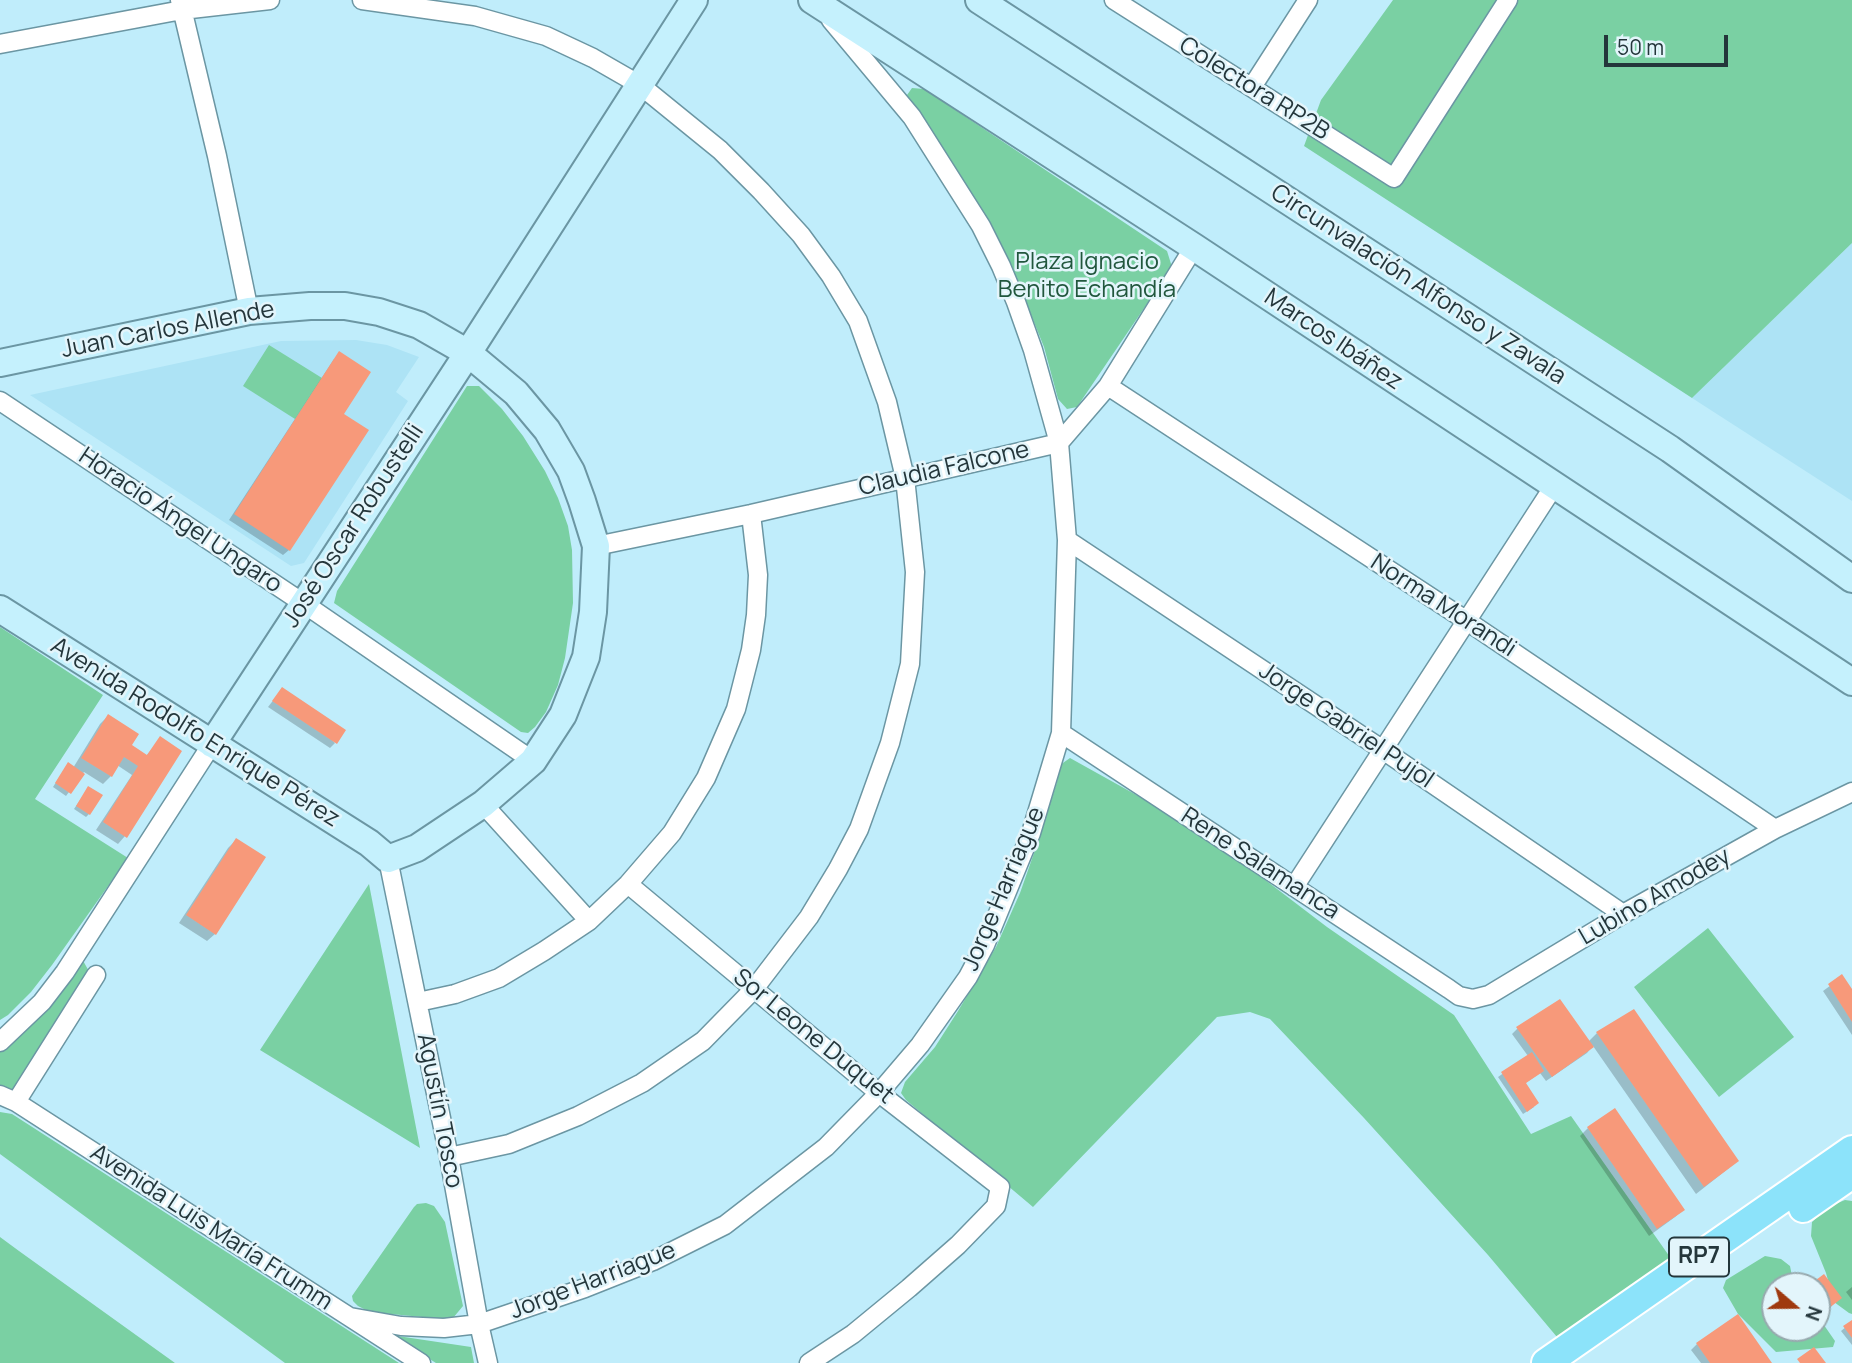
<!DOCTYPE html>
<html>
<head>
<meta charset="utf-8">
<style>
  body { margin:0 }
  #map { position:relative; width:1852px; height:1363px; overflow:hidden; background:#c0edfb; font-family:Manrope,sans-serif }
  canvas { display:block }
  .north { position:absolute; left:1761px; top:1272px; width:70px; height:70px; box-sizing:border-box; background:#e3f5fb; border:2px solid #97a9ae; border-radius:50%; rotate:110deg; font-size:19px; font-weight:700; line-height:28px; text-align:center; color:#24363b }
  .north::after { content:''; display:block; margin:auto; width:24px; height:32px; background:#9f390f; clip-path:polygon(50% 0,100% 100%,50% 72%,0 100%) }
  .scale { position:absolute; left:1604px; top:35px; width:124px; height:32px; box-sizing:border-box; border:4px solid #24363b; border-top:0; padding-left:9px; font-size:21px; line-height:24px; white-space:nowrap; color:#24363b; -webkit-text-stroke:5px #e3f5fb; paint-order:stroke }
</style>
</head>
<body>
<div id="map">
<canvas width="1852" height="1363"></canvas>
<div class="north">N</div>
<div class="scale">50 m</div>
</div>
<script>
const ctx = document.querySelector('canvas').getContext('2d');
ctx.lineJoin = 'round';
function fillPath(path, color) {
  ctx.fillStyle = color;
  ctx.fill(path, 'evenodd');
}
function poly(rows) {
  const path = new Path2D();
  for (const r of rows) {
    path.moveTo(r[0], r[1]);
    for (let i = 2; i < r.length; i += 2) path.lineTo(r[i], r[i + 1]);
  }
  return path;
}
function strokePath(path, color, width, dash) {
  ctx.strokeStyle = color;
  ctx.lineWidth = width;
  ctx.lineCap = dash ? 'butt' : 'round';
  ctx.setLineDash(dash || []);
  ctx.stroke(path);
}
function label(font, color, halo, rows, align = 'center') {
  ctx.font = font + ' Manrope,sans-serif';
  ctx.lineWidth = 5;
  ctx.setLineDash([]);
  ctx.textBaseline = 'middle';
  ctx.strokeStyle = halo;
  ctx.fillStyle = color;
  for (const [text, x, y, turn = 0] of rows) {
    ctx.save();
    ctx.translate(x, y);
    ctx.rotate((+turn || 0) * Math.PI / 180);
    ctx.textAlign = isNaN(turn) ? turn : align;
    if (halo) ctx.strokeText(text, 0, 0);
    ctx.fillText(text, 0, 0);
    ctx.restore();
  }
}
fillPath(poly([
  [1852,243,1852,501,1692,398],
  [356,340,387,345,419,357,396,392,408,401,304,563,291,566,30,395,281,341]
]), '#ade3f5');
fillPath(poly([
  [1393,0,1852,0,1852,243,1692,398,1304,146,1321,100],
  [912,88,924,89,1167,251,1172,267,1077,407,1067,409,1058,399,1044,347,1019,285,987,222,958,171,930,130,911,105,907,95],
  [269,345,322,378,295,419,243,386],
  [467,386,479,386,502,409,523,436,545,471,558,498,568,526,572,550,573,603,565,658,558,685,546,712,535,727,528,733,521,732,334,603,337,591],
  [0,627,103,695,35,799,128,858,52,965,31,992,8,1015,0,1020],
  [1070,758,1201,831,1327,927,1454,1015,1531,1134,1571,1116,1672,1260,1557,1337,1488,1255,1364,1118,1270,1019,1250,1012,1217,1017,1033,1207,906,1100,901,1093,905,1082,935,1047,958,1011,996,947,1020,893,1040,836,1057,782,1060,765],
  [369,884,420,1148,260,1050],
  [1708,928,1794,1037,1719,1097,1634,987],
  [81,957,91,975,14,1090,0,1087,0,1049],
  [0,1112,12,1114,399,1363,285,1363,0,1154],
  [1845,1200,1852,1201,1852,1314,1849,1313,1834,1302,1826,1273,1811,1236,1812,1222,1828,1207],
  [426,1203,434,1206,445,1222,463,1306,453,1318,443,1319,370,1312,358,1306,353,1301,352,1296,414,1207,417,1204],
  [0,1237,19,1251,175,1363,0,1363],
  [1765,1256,1781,1259,1790,1266,1793,1281,1797,1286,1775,1286,1775,1328,1817,1328,1817,1315,1835,1341,1833,1347,1776,1352,1738,1314,1723,1288,1726,1280],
  [391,1335,471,1347,474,1363,436,1363]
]), '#7ad0a3');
fillPath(poly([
  [334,359,341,414,289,550,283,555,229,520],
  [282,689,335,743,330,748,268,707],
  [108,716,130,746,146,756,160,739,125,836,118,844,96,830,132,775,117,765,111,776,103,784,84,772,66,796,53,787,65,768,73,768,100,724],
  [88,788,89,814,86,817,74,809],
  [236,840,215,934,207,941,179,923,228,848],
  [1842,977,1852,992,1852,1035,1823,991],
  [1560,1001,1588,1042,1597,1033,1729,1168,1696,1194,1593,1046,1587,1053,1546,1081,1540,1073,1524,1084,1534,1107,1523,1114,1498,1077,1528,1056,1512,1034,1517,1029],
  [1614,1110,1683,1210,1675,1217,1649,1236,1580,1136,1588,1128],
  [1852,1287,1852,1300,1846,1292],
  [1852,1322,1852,1345,1841,1331],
  [1697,1344,1770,1363,1701,1363,1691,1350]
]), '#0003');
fillPath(poly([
  [339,351,371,372,344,414,369,430,290,551,234,514],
  [282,687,346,730,337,744,272,701],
  [108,714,139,734,132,745,147,755,160,736,182,751,127,838,103,822,138,766,124,757,112,777,81,758],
  [68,762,85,774,71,794,55,783],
  [88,786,103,795,90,815,76,806],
  [236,838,266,857,216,935,186,915],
  [1842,974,1852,989,1852,1022,1828,984],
  [1560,999,1594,1047,1552,1077,1516,1027],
  [1634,1009,1739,1161,1704,1187,1596,1032],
  [1532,1052,1544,1071,1526,1083,1539,1103,1527,1112,1501,1072],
  [1615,1108,1685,1210,1657,1229,1587,1127],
  [1824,1274,1842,1298,1819,1316,1817,1313,1817,1286,1808,1286],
  [1738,1314,1772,1363,1710,1363,1696,1343],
  [1852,1320,1852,1338,1843,1326],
  [1814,1347,1826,1363,1800,1363,1797,1359]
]), '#f7997a');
const street = poly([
  [180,0,217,156,249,311],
  [362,0,475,16,546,36,593,58,640,85,720,150,761,191,801,235,831,276,858,321,887,402,905,478,915,572,910,664,890,743,859,829,838,869,809,917,754,989,703,1041,642,1083,578,1116,509,1144,449,1157],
  [1114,0,1394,178,1508,0],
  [0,44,182,10,270,0],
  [1252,87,1308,0],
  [1108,386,1467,621,1775,829],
  [0,401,303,603,533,761],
  [1067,540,1383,750,1623,914],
  [596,546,751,514,1059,443,1108,386,1194,247],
  [1061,733,1449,989,1459,996,1473,999,1489,995,1623,914,1775,829,1852,792],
  [483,804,589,921],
  [388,859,449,1157,479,1324,488,1363],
  [628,884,879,1093,1000,1187,996,1206,958,1245,909,1288,853,1334,809,1363],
  [1294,887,1554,486],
  [418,1002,455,994,499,978,544,951,589,921,628,884,672,833,706,778,736,709,751,650,756,615,758,575,751,514],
  [0,1042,42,1002,65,972,212,744],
  [0,1095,16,1102,421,1363],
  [16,1102,96,975],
  [350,1317,401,1326,444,1328,479,1324,585,1288,653,1261,725,1225,826,1147,879,1093,920,1045,968,977,985,945,1031,833,1061,733,1067,540,1059,443,1033,350,1016,302,1001,266,981,226,912,117,831,20]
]);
const secondary = poly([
  [812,0,1194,247,1852,682],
  [979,0,1670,449,1852,579],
  [0,363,249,311,310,306,345,306,379,312,419,325,468,353,516,393,547,430,571,471,582,501,596,546,593,612,586,657,563,715,533,761,483,804,417,848,388,859,369,843,0,609],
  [212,744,468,353,694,0]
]);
const primary = poly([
  [1803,1208,1852,1174],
  [1546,1363,1852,1150]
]);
strokePath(street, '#6b96a3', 21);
strokePath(secondary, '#6b96a3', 30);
strokePath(primary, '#fff', 32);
strokePath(street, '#fff', 18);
strokePath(secondary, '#c5f1fd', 26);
strokePath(primary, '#8ce3fa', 28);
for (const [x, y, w] of [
  [1699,1257,60]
]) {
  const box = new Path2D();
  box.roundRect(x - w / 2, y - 19.5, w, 39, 5);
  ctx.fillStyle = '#e3f5fb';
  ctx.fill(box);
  strokePath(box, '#24363b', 2);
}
label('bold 23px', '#24363b', null, [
  ["RP7",1699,1257]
]);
label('24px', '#24363b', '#e3f5fb', [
  ["Colectora RP2B",1254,89,32],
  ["Circunvalación Alfonso y Zavala",1418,285,33],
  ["Juan Carlos Allende",168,330,-11],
  ["Marcos Ibáñez",1333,340,34],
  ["Claudia Falcone",944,469,-13],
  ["Horacio Ángel Ungaro",180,521,34],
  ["José Oscar Robustelli",354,526,-57],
  ["Norma Morandi",1443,606,33],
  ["Jorge Gabriel Pujol",1346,726,34],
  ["Avenida Rodolfo Enrique Pérez",195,733,32],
  ["Rene Salamanca",1260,864,33],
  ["Jorge Harriague",1004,889,-67],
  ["Lubino Amodey",1655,897,-30],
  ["Sor Leone Duquet",813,1037,39],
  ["Agustín Tosco",439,1111,79],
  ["Avenida Luis María Frumm",211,1228,33],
  ["Jorge Harriague",593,1281,-21]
]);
label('24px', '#21573d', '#e3f5fb', [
  ["Plaza Ignacio",1087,262],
  ["Benito Echandía",1087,290]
]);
</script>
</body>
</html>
